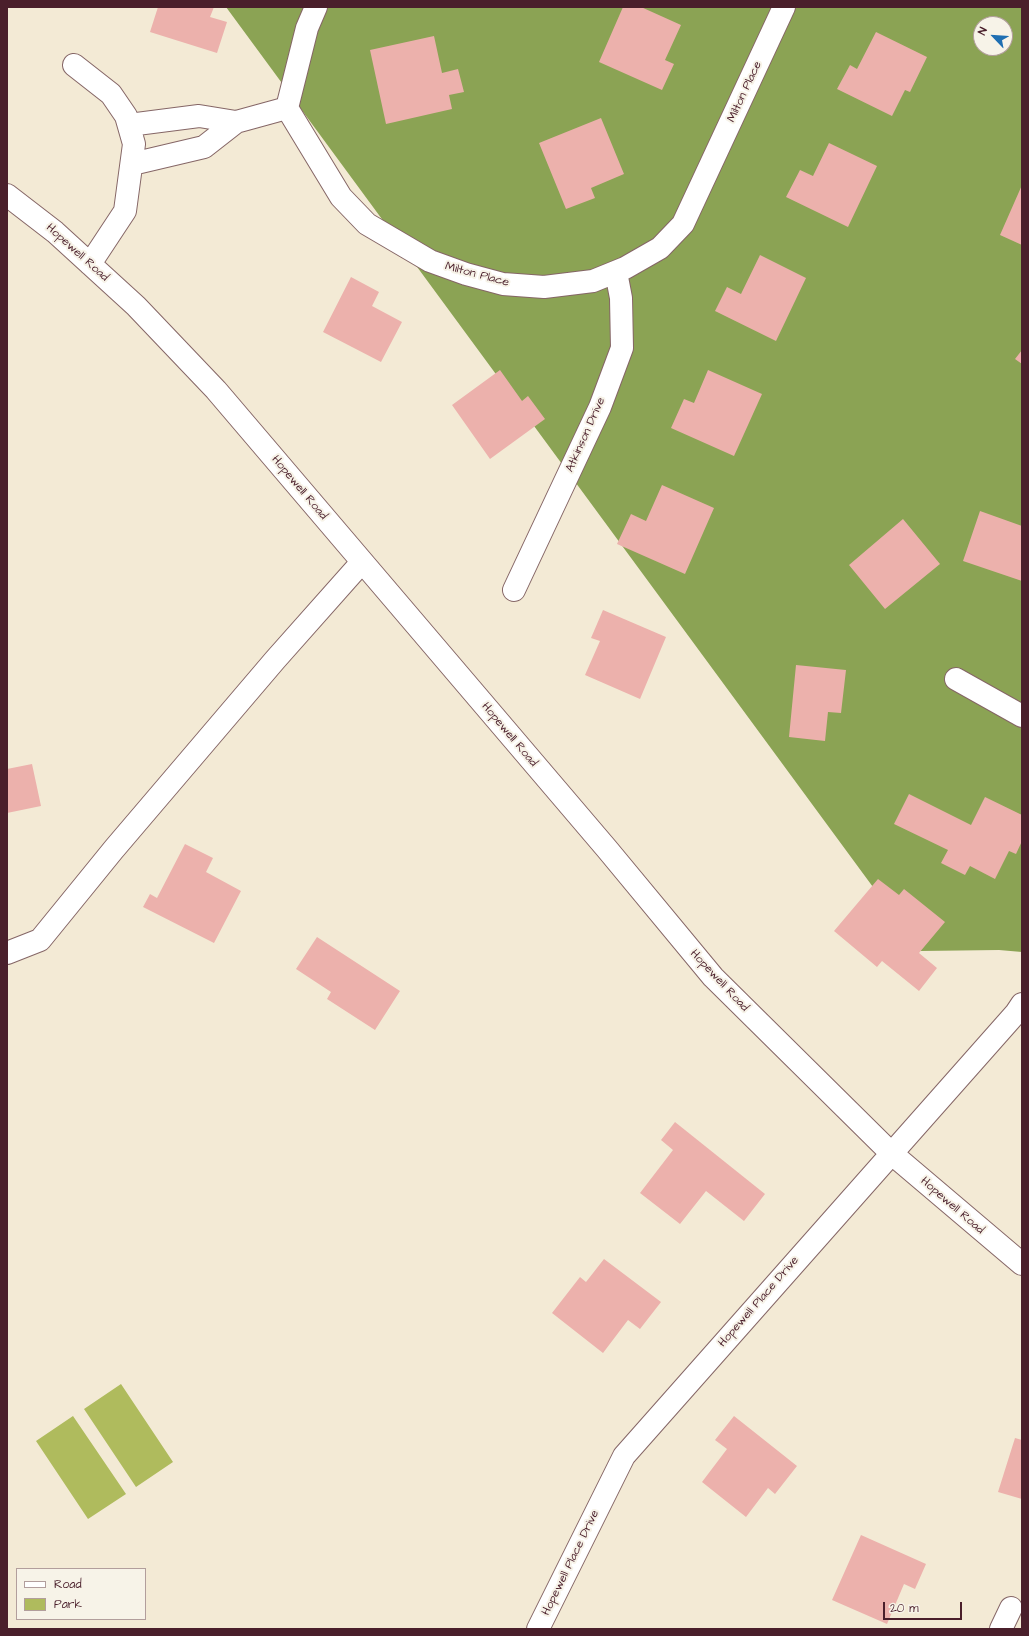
<!DOCTYPE html>
<html>
<head>
<meta charset="utf-8">
<style>
  body { margin:0 }
  #map { position:relative; width:1029px; height:1636px; overflow:hidden; background:#f3ead5; font-family:"Architects Daughter",sans-serif }
  canvas { display:block }
  .frame { position:absolute; inset:0; border:8px solid #4a1f2b; pointer-events:none }
  .legend { position:absolute; left:16px; top:1568px; width:130px; height:52px; box-sizing:border-box; background:#f7f3e8; border:1px solid #b29e9c; margin:0; padding:5px 7px; list-style:none; font-size:12px; color:#4a1f2b }
  .legend li { display:flex; align-items:center; gap:8px; height:20px }
  .legend b { width:20px; border:1px solid #b29e9c }
  .north { position:absolute; left:973px; top:16px; width:40px; height:40px; box-sizing:border-box; background:#f7f3e8; border:1px solid #b29e9c; border-radius:50%; rotate:295deg; font-size:11px; font-weight:700; line-height:16px; text-align:center; color:#4a1f2b }
  .north::after { content:''; display:block; margin:auto; width:14px; height:18px; background:#1f6fb2; clip-path:polygon(50% 0,100% 100%,50% 72%,0 100%) }
  .scale { position:absolute; left:883px; top:1602px; width:79px; height:18px; box-sizing:border-box; border:2px solid #4a1f2b; border-top:0; padding-left:5px; font-size:12px; line-height:14px; white-space:nowrap; color:#4a1f2b; -webkit-text-stroke:3px #f7f3e8; paint-order:stroke }
</style>
</head>
<body>
<div id="map">
<canvas width="1029" height="1636"></canvas>
<div class="frame"></div>
<ul class="legend">
<li><b style="height:5px;background:#fff"></b>Road</li>
<li><b style="height:11px;background:#afbb5d"></b>Park</li>
</ul>
<div class="north">N</div>
<div class="scale">20 m</div>
</div>
<script>
const ctx = document.querySelector('canvas').getContext('2d');
ctx.lineJoin = 'round';
function fillPath(path, color) {
  ctx.fillStyle = color;
  ctx.fill(path, 'evenodd');
}
function poly(rows) {
  const path = new Path2D();
  for (const r of rows) {
    path.moveTo(r[0], r[1]);
    for (let i = 2; i < r.length; i += 2) path.lineTo(r[i], r[i + 1]);
  }
  return path;
}
function strokePath(path, color, width, dash) {
  ctx.strokeStyle = color;
  ctx.lineWidth = width;
  ctx.lineCap = dash ? 'butt' : 'round';
  ctx.setLineDash(dash || []);
  ctx.stroke(path);
}
function label(font, color, halo, rows, align = 'center') {
  ctx.font = font + ' "Architects Daughter",sans-serif';
  ctx.lineWidth = 4;
  ctx.setLineDash([]);
  ctx.textBaseline = 'middle';
  ctx.strokeStyle = halo;
  ctx.fillStyle = color;
  for (const [text, x, y, turn = 0] of rows) {
    ctx.save();
    ctx.translate(x, y);
    ctx.rotate((+turn || 0) * Math.PI / 180);
    ctx.textAlign = isNaN(turn) ? turn : align;
    if (halo) ctx.strokeText(text, 0, 0);
    ctx.fillText(text, 0, 0);
    ctx.restore();
  }
}
fillPath(poly([
  [121,1384,173,1462,136,1487,84,1409],
  [73,1416,126,1494,88,1519,36,1441]
]), '#afbb5d');
fillPath(poly([
  [226,7,1022,7,1022,952,999,950,920,951],
  [981,24,1005,24,1005,48,981,48]
]), '#8ba354');
fillPath(poly([
  [158,7,214,7,210,17,227,22,217,53,150,32],
  [623,7,641,7,681,25,665,60,674,64,662,90,599,62],
  [876,32,927,57,910,92,905,90,892,116,837,89,850,65,857,69],
  [434,36,442,73,458,69,464,92,449,95,452,109,386,124,370,50],
  [601,118,624,174,591,188,595,198,566,209,539,143],
  [829,143,877,166,848,227,786,197,800,170,813,176],
  [1022,185,1022,245,1000,235],
  [760,255,806,278,776,341,715,311,727,287,741,294],
  [351,277,379,292,372,306,402,322,381,362,323,332],
  [1022,350,1022,364,1015,359],
  [500,370,522,401,528,396,545,419,490,459,452,405],
  [708,370,762,394,734,456,671,428,684,399,694,403],
  [662,485,714,508,685,574,617,544,631,514,646,521],
  [980,511,1022,526,1022,581,963,561],
  [903,519,940,564,885,609,849,565],
  [603,610,666,637,640,699,585,675,600,641,591,638],
  [796,665,846,670,841,713,828,712,825,741,789,737],
  [32,764,41,806,7,813,7,769],
  [909,794,971,825,985,797,1022,815,1022,841,1016,854,1009,851,995,879,970,866,965,875,941,863,948,850,894,824],
  [185,844,213,858,206,872,241,891,214,943,143,907,150,894,157,898],
  [878,879,899,895,904,889,945,922,919,953,937,968,919,991,882,961,877,967,834,931],
  [317,937,400,991,375,1030,327,999,331,992,296,969],
  [675,1122,765,1194,744,1221,706,1191,680,1224,640,1193,673,1150,661,1140],
  [604,1259,661,1302,640,1329,628,1320,603,1353,552,1313,580,1277,586,1282],
  [734,1416,797,1466,775,1494,768,1488,746,1517,702,1482,727,1449,715,1440],
  [1015,1438,1022,1440,1022,1499,998,1492],
  [861,1535,926,1564,915,1589,904,1584,887,1624,832,1600]
]), '#ecb1ac');
const minor = poly([
  [316,7,307,28,287,108,341,197,367,224,430,261,466,274,503,284,544,287,593,281,625,268,660,248,683,224,784,7],
  [74,65,111,94,126,116,134,144,125,211,90,264],
  [129,125,199,116,236,122],
  [132,164,204,147,236,122,287,108],
  [7,195,55,232,136,306,216,390,607,849,713,977,891,1153,1022,1264],
  [514,590,600,407,622,348,621,298,616,272],
  [956,679,1022,716],
  [7,953,40,940,114,849,275,660,362,562],
  [538,1629,624,1456,1016,1013,1022,1004],
  [1001,1629,1011,1608]
]);
strokePath(minor, '#856666', 24);
strokePath(minor, '#fff', 22);
label('12px', '#4a1f2b', '#f7f3e8', [
  ["Milton Place",745,92,-65],
  ["Hopewell Road",77,253,42],
  ["Milton Place",477,275,15],
  ["Atkinson Drive",586,435,-66],
  ["Hopewell Road",299,488,50],
  ["Hopewell Road",509,735,50],
  ["Hopewell Road",719,981,47],
  ["Hopewell Road",952,1206,41],
  ["Hopewell Place Drive",759,1302,-49],
  ["Hopewell Place Drive",571,1563,-64]
]);
</script>
</body>
</html>
